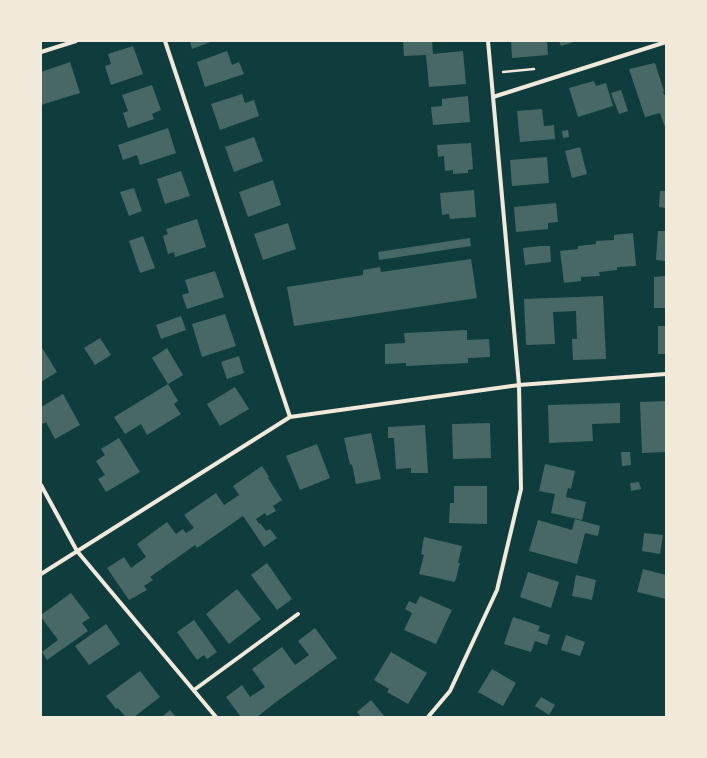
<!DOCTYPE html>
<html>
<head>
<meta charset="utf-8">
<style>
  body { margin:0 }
  #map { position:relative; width:707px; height:758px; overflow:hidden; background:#0f3d3e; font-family:Cabin,sans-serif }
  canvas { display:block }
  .frame { position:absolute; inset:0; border:42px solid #f1e9da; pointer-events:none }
</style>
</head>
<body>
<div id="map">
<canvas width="707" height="758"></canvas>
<div class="frame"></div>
</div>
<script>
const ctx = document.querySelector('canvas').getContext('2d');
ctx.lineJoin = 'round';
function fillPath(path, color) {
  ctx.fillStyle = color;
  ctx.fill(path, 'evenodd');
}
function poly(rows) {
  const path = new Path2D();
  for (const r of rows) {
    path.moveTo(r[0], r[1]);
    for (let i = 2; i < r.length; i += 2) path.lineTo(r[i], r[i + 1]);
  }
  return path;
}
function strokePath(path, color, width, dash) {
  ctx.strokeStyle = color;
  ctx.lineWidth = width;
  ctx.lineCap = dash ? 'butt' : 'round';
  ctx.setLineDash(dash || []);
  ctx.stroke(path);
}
fillPath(poly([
  [190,41,213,41,192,49],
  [403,41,432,41,433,54,463,51,466,84,429,87,426,55,404,56],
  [511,41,547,41,548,55,512,58],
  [559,41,577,41,561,46],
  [133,46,143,74,111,85,105,66,111,64,108,54],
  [227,51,232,65,239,62,244,74,205,87,197,62],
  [70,62,80,93,41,105,41,72],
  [655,63,664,91,663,92,664,95,666,95,666,130,660,113,645,117,629,69],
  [594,81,596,86,606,83,613,106,578,117,569,88],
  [152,85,161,110,152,114,154,119,128,128,123,113,128,111,122,95],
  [621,90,628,111,619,114,611,93],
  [242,94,245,103,254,100,259,116,220,130,211,104],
  [468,96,470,122,433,125,431,107,442,106,442,99],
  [542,109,544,126,554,125,555,139,520,142,517,111],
  [168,128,176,153,140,165,137,155,123,160,118,145],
  [568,130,569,137,563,138,562,131],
  [254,137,263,161,234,172,225,147],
  [471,143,473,169,468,170,468,173,453,174,453,170,445,171,444,156,438,157,437,145],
  [580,147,587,174,572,178,565,151],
  [547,157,549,183,512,186,510,160],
  [181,171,190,196,165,204,157,179],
  [273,180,281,205,248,217,239,192],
  [134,188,142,211,129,216,120,192],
  [474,190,476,217,450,219,449,214,442,215,440,193],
  [660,191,666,191,666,208,659,207],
  [556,203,558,222,548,223,548,229,516,232,514,207],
  [197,219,206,247,175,257,174,252,168,254,163,236,168,234,166,229],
  [288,223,296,249,263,260,254,234],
  [658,231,666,231,666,261,656,260],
  [633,233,636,266,617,267,617,270,599,272,600,276,581,277,581,281,564,283,560,251,578,249,578,246,596,244,596,241,614,240,614,235],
  [143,236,155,268,140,273,129,241],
  [470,238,471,246,379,260,378,252],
  [541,246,550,246,551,262,525,265,523,248],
  [471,259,477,298,294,326,287,287,363,275,363,270,380,267,381,272],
  [215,271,224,297,187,309,182,295,189,293,185,280],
  [666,276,666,308,654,308,654,277],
  [603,296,606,359,573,360,572,339,577,339,576,311,553,312,555,344,526,345,524,299],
  [225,314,236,346,202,357,192,324],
  [181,316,186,330,161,339,156,325],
  [658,326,666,326,666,354,658,354],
  [467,330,467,340,489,339,490,357,468,358,468,363,406,366,406,363,385,364,385,344,405,343,404,333],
  [100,338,111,355,95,365,84,348],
  [41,346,57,372,41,382],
  [167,348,183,375,168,384,152,358],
  [239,356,244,373,227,379,221,362],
  [168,384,178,401,174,404,181,414,147,435,141,424,125,434,114,417],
  [235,387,249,409,220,426,207,404],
  [63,394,80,425,55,439,46,422,43,424,41,421,41,407],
  [666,401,666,452,642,453,640,402],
  [620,403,620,423,592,424,593,441,549,443,548,405],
  [490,423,491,458,453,459,452,424],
  [425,425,428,473,411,473,411,468,396,469,394,438,388,438,388,427],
  [371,433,381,479,356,484,352,464,350,465,344,438],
  [119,438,140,472,106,492,98,479,105,475,96,461,105,455,101,449],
  [317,444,330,478,300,490,286,456],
  [621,452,630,452,631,465,622,466],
  [545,464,575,471,571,489,568,488,566,497,586,502,582,520,551,513,555,494,539,491],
  [262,466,269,477,268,478,282,500,273,506,276,511,267,516,265,513,256,519,259,524,260,523,266,531,270,529,277,538,264,547,243,516,197,548,195,545,150,577,153,580,144,586,147,590,129,600,107,568,124,557,131,568,146,557,137,544,167,522,176,534,183,529,186,533,194,528,184,515,216,493,224,505,239,495,233,486],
  [639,482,641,489,631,491,630,483],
  [454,486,487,486,487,524,449,523,450,503,454,503],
  [575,519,600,526,598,536,585,533,577,564,529,551,538,520,572,530],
  [644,533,663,535,660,554,642,551],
  [424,537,462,546,458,563,460,563,455,582,419,574,424,555,421,554],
  [267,563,292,599,277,610,251,575],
  [643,569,666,575,666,599,637,592],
  [528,572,559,582,551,608,520,597],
  [576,575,596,580,592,600,572,596],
  [237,589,261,619,229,644,206,614],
  [71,593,90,618,82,623,88,631,47,660,42,652,58,640,41,617,41,615],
  [420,596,452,610,436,644,404,630,412,613,405,609,409,601,416,604],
  [513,617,540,626,538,631,550,635,547,645,535,641,531,652,504,644],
  [194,620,217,652,207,659,204,655,197,660,177,632],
  [106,624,120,644,89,665,75,646],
  [315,628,337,658,276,702,257,717,241,717,226,697,242,685,250,697,265,687,252,669,282,647,295,665,309,655,298,641],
  [566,635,585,642,580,656,561,650],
  [391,652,427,673,408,704,387,692,389,689,374,680],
  [492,669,516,683,503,706,478,692],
  [140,671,160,697,134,717,126,717,118,708,116,709,106,696],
  [541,697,555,705,549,715,535,706],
  [371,700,385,717,361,717,357,712],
  [170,710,176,717,162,717]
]), '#486865');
strokePath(poly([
  [503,72,534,69]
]), '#f1e9da', 2.5);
strokePath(poly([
  [165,41,290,417],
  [41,52,76,41],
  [493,97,666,42],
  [41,485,77,551,216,717],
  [41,574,290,417,519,385,666,374],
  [194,690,298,614],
  [428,717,450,691,497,590,521,489,519,385,488,41]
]), '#f1e9da', 4);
</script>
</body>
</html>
